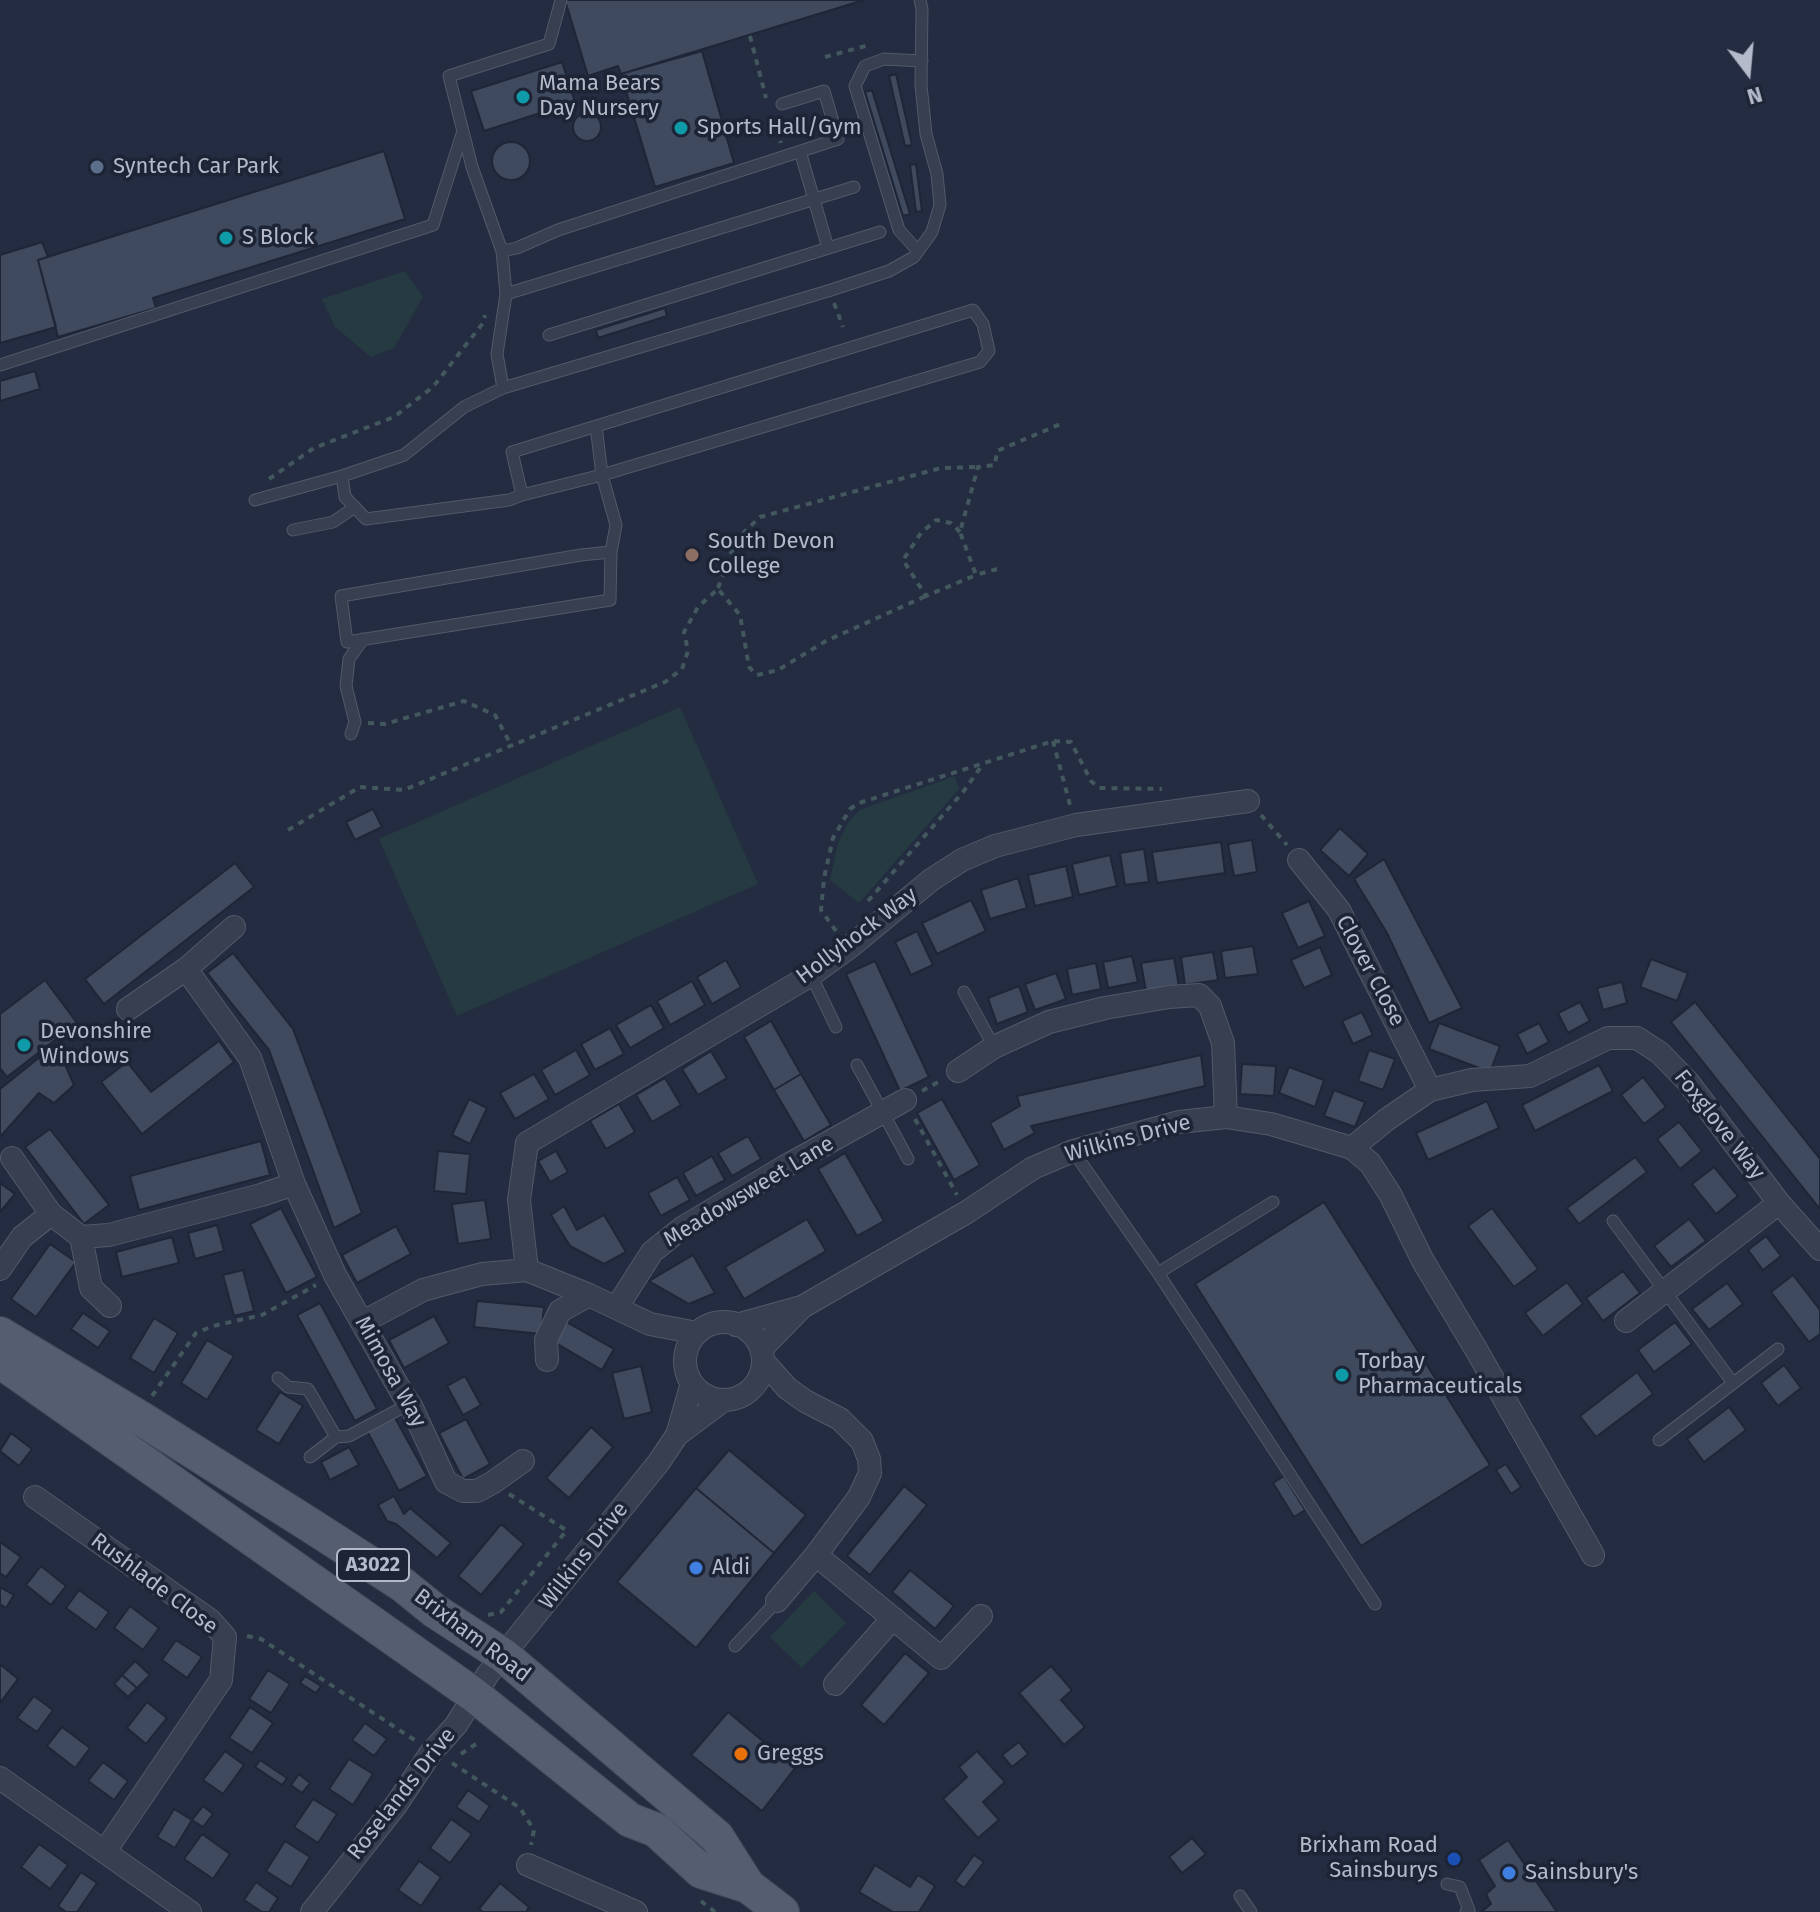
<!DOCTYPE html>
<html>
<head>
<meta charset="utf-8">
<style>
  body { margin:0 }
  #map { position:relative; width:1820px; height:1912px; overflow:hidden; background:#232c40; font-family:"Fira Sans",sans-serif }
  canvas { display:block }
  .north { position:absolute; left:1708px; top:32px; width:80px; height:80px; -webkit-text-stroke:6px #1c2435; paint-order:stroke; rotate:164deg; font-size:22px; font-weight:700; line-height:32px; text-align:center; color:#b4baca }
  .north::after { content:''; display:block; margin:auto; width:28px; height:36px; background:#b4baca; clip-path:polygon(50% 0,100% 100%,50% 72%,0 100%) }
</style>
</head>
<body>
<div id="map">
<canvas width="1820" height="1912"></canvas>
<div class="north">N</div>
</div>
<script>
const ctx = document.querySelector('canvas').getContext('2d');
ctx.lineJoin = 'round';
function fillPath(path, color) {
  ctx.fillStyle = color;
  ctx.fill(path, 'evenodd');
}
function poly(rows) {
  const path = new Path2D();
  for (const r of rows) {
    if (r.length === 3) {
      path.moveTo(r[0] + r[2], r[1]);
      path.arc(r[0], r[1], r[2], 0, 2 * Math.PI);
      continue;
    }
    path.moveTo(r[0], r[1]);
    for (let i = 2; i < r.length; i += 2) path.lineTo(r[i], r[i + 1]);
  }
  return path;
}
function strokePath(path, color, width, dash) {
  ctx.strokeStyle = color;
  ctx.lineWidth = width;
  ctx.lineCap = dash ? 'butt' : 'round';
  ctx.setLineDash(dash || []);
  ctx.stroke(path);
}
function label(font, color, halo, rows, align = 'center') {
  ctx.font = font + ' "Fira Sans",sans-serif';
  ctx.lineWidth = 7;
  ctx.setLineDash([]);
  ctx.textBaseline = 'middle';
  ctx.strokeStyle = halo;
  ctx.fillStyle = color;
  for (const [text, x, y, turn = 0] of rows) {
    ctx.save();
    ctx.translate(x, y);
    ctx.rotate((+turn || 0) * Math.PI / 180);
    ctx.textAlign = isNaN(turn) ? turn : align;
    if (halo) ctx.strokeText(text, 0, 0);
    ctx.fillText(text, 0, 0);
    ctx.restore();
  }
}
fillPath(poly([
  [405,271,423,297,394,348,371,357,335,327,322,299],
  [680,707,758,884,457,1016,379,839],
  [955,776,959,789,859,903,830,880,838,843,849,821,860,810],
  [814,1591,846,1623,802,1668,770,1637]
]), '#253b41');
const building = poly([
  [565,0,864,0,621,74,618,66,588,76,565,0],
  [702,51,734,163,655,187,621,74,702,51],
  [562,62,575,102,484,131,471,91,562,62],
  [896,74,912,145,905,146,889,76,896,74],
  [872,90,910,214,903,216,865,92,872,90],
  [587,127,14],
  [511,161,19],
  [384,151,405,219,153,298,156,308,58,337,38,260,384,151],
  [916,164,922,211,916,212,910,165,916,164],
  [42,242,48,257,38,260,56,327,0,343,0,255,42,242],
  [665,308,667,316,598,338,596,330,665,308],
  [35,371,40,389,0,401,0,381,35,371],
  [373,809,382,827,355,840,346,822,373,809],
  [1340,828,1368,854,1349,876,1320,850,1340,828],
  [1252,840,1257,872,1234,876,1228,844,1252,840],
  [1221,842,1225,873,1157,883,1152,852,1221,842],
  [1144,849,1149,882,1125,885,1120,853,1144,849],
  [1110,855,1117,886,1079,895,1072,864,1110,855],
  [1384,859,1462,1008,1429,1023,1387,933,1354,879,1384,859],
  [235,863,254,887,104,1004,85,979,235,863],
  [1066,866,1073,897,1035,906,1028,875,1066,866],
  [1018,878,1027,908,990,919,981,890,1018,878],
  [971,900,986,931,937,954,922,923,971,900],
  [1309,901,1325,936,1298,948,1282,913,1309,901],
  [917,931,933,965,911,975,895,942,917,931],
  [1253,946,1258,974,1225,978,1221,951,1253,946],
  [1320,947,1332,975,1304,988,1291,960,1320,947],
  [1213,952,1218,980,1185,985,1181,957,1213,952],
  [233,953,293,1029,362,1213,334,1228,269,1050,207,973,233,953],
  [1132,956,1138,982,1108,988,1103,962,1132,956],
  [1174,958,1179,986,1146,991,1141,963,1174,958],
  [1651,959,1688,973,1677,1001,1640,987,1651,959],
  [726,960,741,987,712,1004,697,977,726,960],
  [875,961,929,1077,900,1091,846,974,875,961],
  [1096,963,1101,989,1072,995,1067,969,1096,963],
  [1056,973,1066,999,1035,1010,1025,984,1056,973],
  [45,980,77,1023,7,1077,0,1068,0,1014,45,980],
  [692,981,705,1005,670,1025,657,1001,692,981],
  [1622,982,1627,1003,1603,1010,1597,988,1622,982],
  [1019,986,1028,1012,997,1024,988,998,1019,986],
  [1580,1002,1590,1021,1568,1033,1558,1013,1580,1002],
  [1695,1002,1820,1159,1820,1209,1671,1022,1695,1002],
  [651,1005,664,1028,630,1048,616,1025,651,1005],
  [1362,1012,1373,1035,1353,1044,1342,1021,1362,1012],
  [771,1021,801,1074,774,1090,744,1037,771,1021],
  [1439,1023,1500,1046,1490,1072,1429,1049,1439,1023],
  [1539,1023,1549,1042,1527,1054,1517,1034,1539,1023],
  [610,1028,624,1054,595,1070,581,1044,610,1028],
  [219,1041,234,1062,142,1134,101,1082,127,1062,151,1092,219,1041],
  [56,1044,74,1085,54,1103,39,1093,0,1137,0,1089,56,1044],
  [576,1050,590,1075,555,1095,541,1070,576,1050],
  [1369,1050,1395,1059,1383,1090,1358,1081,1369,1050],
  [711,1051,727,1078,698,1095,682,1069,711,1051],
  [1201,1055,1205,1086,1031,1126,1035,1133,1004,1150,990,1123,1020,1106,1017,1096,1201,1055],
  [1242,1064,1276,1066,1274,1096,1240,1094,1242,1064],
  [1599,1065,1613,1091,1535,1131,1522,1105,1599,1065],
  [1289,1067,1324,1080,1315,1107,1279,1093,1289,1067],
  [534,1074,549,1099,515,1119,500,1093,534,1074],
  [801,1074,831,1125,804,1141,774,1090,801,1074],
  [1643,1077,1666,1107,1644,1124,1621,1095,1643,1077],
  [665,1078,681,1105,652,1122,636,1095,665,1078],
  [1334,1090,1365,1102,1355,1127,1324,1116,1334,1090],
  [469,1099,487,1108,470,1144,452,1135,469,1099],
  [942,1099,980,1165,954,1180,917,1113,942,1099],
  [1487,1101,1499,1128,1428,1160,1416,1133,1487,1101],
  [619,1104,635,1132,606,1149,590,1121,619,1104],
  [1679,1122,1702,1151,1680,1169,1657,1139,1679,1122],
  [50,1129,109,1205,84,1224,25,1147,50,1129],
  [748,1136,761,1159,732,1176,718,1153,748,1136],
  [261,1141,270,1175,139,1210,130,1176,261,1141],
  [438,1151,470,1154,466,1194,434,1191,438,1151],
  [556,1151,568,1172,550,1182,538,1161,556,1151],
  [845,1153,884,1221,857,1236,818,1169,845,1153],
  [712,1156,725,1180,696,1196,683,1173,712,1156],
  [1635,1157,1647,1172,1579,1224,1567,1208,1635,1157],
  [1714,1167,1738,1196,1716,1214,1692,1184,1714,1167],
  [677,1177,690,1200,661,1216,648,1193,677,1177],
  [0,1183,15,1194,0,1212,0,1183],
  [485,1200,491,1239,458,1244,452,1204,485,1200],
  [1324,1202,1490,1465,1361,1546,1195,1284,1324,1202],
  [564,1206,577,1230,604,1215,626,1252,604,1264,570,1246,551,1215,564,1206],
  [281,1208,317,1277,286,1293,250,1224,281,1208],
  [1492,1208,1538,1269,1514,1287,1468,1226,1492,1208],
  [807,1219,826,1251,744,1299,725,1267,807,1219],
  [1689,1219,1706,1241,1671,1267,1654,1246,1689,1219],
  [217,1225,224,1251,195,1259,188,1233,217,1225],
  [396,1226,411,1254,357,1283,342,1255,396,1226],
  [1766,1236,1781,1256,1763,1270,1748,1250,1766,1236],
  [172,1237,179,1263,122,1277,116,1252,172,1237],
  [50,1244,76,1262,36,1317,11,1299,50,1244],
  [693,1255,715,1293,689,1304,649,1281,693,1255],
  [243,1270,254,1311,234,1316,223,1275,243,1270],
  [1623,1271,1640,1293,1603,1321,1586,1298,1623,1271],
  [1793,1275,1820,1310,1820,1334,1809,1342,1771,1292,1793,1275],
  [1567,1282,1583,1304,1543,1336,1525,1313,1567,1282],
  [1727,1283,1743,1304,1709,1330,1692,1309,1727,1283],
  [477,1301,544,1307,541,1334,474,1327,477,1301],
  [320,1303,377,1409,355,1421,297,1315,320,1303],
  [83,1313,110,1331,98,1348,71,1329,83,1313],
  [434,1316,449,1343,404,1368,389,1340,434,1316],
  [154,1318,178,1333,154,1373,130,1358,154,1318],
  [561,1319,614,1349,602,1370,549,1339,561,1319],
  [1675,1322,1692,1344,1654,1372,1638,1350,1675,1322],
  [207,1340,234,1356,207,1400,181,1383,207,1340],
  [1784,1365,1801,1388,1778,1406,1761,1383,1784,1365],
  [641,1366,652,1412,624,1419,612,1373,641,1366],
  [1637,1372,1653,1394,1596,1437,1580,1416,1637,1372],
  [465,1376,481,1405,463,1415,447,1386,465,1376],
  [280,1392,303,1406,279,1444,256,1430,280,1392],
  [1729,1407,1746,1430,1704,1462,1687,1439,1729,1407],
  [394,1416,427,1476,399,1491,367,1431,394,1416],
  [466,1419,490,1464,463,1479,439,1433,466,1419],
  [591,1427,613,1447,569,1498,546,1478,591,1427],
  [11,1433,32,1449,19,1466,0,1451,11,1433],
  [349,1447,359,1465,330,1480,321,1462,349,1447],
  [729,1450,806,1515,774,1553,696,1488,729,1450],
  [1506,1464,1521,1487,1511,1494,1496,1470,1506,1464],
  [1284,1476,1305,1510,1294,1517,1273,1483,1284,1476],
  [904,1486,927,1505,870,1575,847,1556,904,1486],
  [696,1488,774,1553,696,1648,617,1582,696,1488],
  [394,1496,404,1514,410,1508,451,1543,437,1558,396,1524,387,1521,378,1505,394,1496],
  [501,1524,524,1544,481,1595,458,1576,501,1524],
  [0,1542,21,1557,6,1577,0,1573,0,1542],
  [41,1566,66,1586,51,1605,26,1585,41,1566],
  [910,1570,954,1606,935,1629,892,1592,910,1570],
  [0,1587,14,1595,6,1608,0,1604,0,1587],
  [79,1590,109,1612,96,1630,66,1608,79,1590],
  [130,1606,159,1628,143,1650,114,1628,130,1606],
  [176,1640,202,1657,187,1678,162,1660,176,1640],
  [905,1653,929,1673,884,1725,861,1705,905,1653],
  [135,1661,150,1675,137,1688,122,1675,135,1661],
  [1,1665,18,1679,0,1703,0,1667,1,1665],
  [1051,1666,1072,1690,1061,1700,1085,1727,1064,1745,1019,1693,1051,1666],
  [268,1670,290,1684,271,1713,249,1699,268,1670],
  [122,1675,137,1688,128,1697,114,1684,122,1675],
  [305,1676,321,1686,316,1693,300,1683,305,1676],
  [34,1696,53,1710,37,1732,17,1718,34,1696],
  [147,1702,167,1718,146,1744,127,1728,147,1702],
  [250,1707,273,1723,252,1753,229,1738,250,1707],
  [728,1712,795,1768,762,1811,691,1755,728,1712],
  [365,1723,387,1739,374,1756,352,1740,365,1723],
  [62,1727,90,1748,75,1768,47,1746,62,1727],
  [1019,1742,1028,1754,1012,1767,1002,1755,1019,1742],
  [225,1751,244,1765,223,1794,203,1780,225,1751],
  [977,1751,1005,1782,983,1802,999,1820,978,1838,943,1799,967,1777,959,1767,977,1751],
  [349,1759,373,1774,353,1805,329,1789,349,1759],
  [260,1760,287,1778,282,1785,255,1767,260,1760],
  [103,1762,128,1781,114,1800,88,1781,103,1762],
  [299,1774,310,1783,302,1793,291,1785,299,1774],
  [468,1790,490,1806,479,1822,456,1807,468,1790],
  [313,1799,337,1814,318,1843,294,1827,313,1799],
  [203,1806,213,1814,203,1827,192,1820,203,1806],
  [174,1809,192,1820,175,1848,157,1837,174,1809],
  [451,1819,472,1834,450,1863,430,1848,451,1819],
  [202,1834,230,1854,213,1879,184,1859,202,1834],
  [1192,1838,1206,1854,1182,1873,1169,1857,1192,1838],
  [1508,1840,1557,1912,1481,1912,1491,1904,1486,1894,1495,1886,1479,1860,1508,1840],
  [285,1841,310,1857,291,1887,266,1871,285,1841],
  [39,1844,68,1865,50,1889,21,1867,39,1844],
  [974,1855,984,1862,964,1888,955,1881,974,1855],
  [419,1861,441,1877,421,1906,398,1890,419,1861],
  [875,1865,910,1887,918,1875,935,1886,919,1912,893,1912,859,1892,875,1865],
  [81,1872,97,1883,77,1912,66,1912,58,1906,81,1872],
  [256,1882,278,1898,269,1912,262,1912,244,1900,256,1882],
  [500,1883,529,1907,526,1912,483,1912,479,1909,500,1883]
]);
fillPath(building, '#3f4a5f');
strokePath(building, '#1e2637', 2);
const lane = poly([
  [800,151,828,248],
  [502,251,517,248,558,230,838,139,824,91,782,104],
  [918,251,899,230,855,86,865,66,884,59,922,61],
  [506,294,854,187],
  [549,335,880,232],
  [0,365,433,225,463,131],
  [503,388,497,354,506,294,502,251,472,167,449,76,549,44,561,0],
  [596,426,602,475,616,525,611,552,610,600,347,642,341,596,581,555,611,552],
  [342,476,345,497,366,519,509,500,522,495,512,452,973,310,983,324,989,351,980,362,602,475,522,495],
  [255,500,342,476,404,455,464,407,503,388,828,291,889,271,914,257,932,232,940,205,937,174,926,134,921,85,922,9,920,0],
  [293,530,333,522,355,507],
  [351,734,355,722,346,686,349,659,363,639],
  [811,975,836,1027],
  [964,992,994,1047],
  [857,1065,908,1159],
  [1073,1151,1158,1273,1375,1604],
  [1613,1221,1733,1383],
  [1158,1273,1273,1202],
  [278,1378,288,1387,308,1389,336,1437,349,1436,409,1404],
  [1659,1440,1778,1349],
  [310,1457,336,1437],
  [735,1646,777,1601],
  [1447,1884,1460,1887,1469,1910,1466,1912],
  [1240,1896,1251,1912]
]);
const street = poly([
  [1299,860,1339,910,1430,1090],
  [186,969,250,1058,294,1184,335,1275,402,1393,412,1408,446,1482,463,1491,477,1491,492,1483,523,1461],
  [128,1009,186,969,234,927],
  [958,1071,994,1047,1049,1022,1105,1008,1169,997,1199,995,1210,1006,1223,1043,1226,1117],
  [1352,1148,1386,1120,1430,1090,1472,1080,1530,1076,1608,1038,1637,1038,1660,1053,1688,1082,1779,1203,1820,1249],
  [12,1158,51,1214,81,1237,91,1288,110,1306],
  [81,1237,109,1235,261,1195,294,1184],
  [0,1269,22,1237,51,1214],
  [527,1270,519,1200,527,1143,811,975,851,946,931,880,962,860,995,846,1076,825,1248,801],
  [617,1307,652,1252,682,1228,784,1167,905,1100],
  [1626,1321,1779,1203],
  [363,1322,423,1290,482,1274,527,1270,589,1295,650,1324,697,1333],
  [724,1361,39],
  [736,1325,801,1307],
  [761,1349,802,1307,967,1212,1033,1168,1073,1151,1179,1122,1226,1117,1271,1124,1352,1148,1370,1163,1390,1194,1423,1261,1477,1351,1593,1555],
  [547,1360,546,1340,560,1311,589,1295],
  [763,1361,787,1388,805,1401,840,1419,862,1441,869,1459,870,1473,859,1497,816,1555,777,1601],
  [677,1435,724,1400],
  [35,1497,210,1620,225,1637,221,1680,105,1851],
  [816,1555,941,1658,981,1616],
  [835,1684,893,1618],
  [0,1778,190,1912],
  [528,1865,636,1912],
  [312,1912,396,1805,430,1754,456,1725,488,1674,659,1462,677,1435,692,1383]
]);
const primary = poly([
  [0,1334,145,1421,310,1525,403,1585,435,1611,504,1656,717,1837,748,1886,782,1912],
  [0,1361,474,1695,630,1820,656,1830,701,1871,748,1886]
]);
strokePath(lane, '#525a6a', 13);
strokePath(street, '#525a6a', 24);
strokePath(primary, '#414859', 36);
strokePath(poly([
  [750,36,766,98],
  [825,57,869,45],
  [773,118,781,143],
  [834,303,843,327],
  [269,479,314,448,394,417,433,387,483,323,485,315],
  [960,532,951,523,936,520,921,533,903,560,926,596,976,575],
  [997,569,976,575,960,532,978,467,995,465,997,451,1063,423],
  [718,588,736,540,760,517,941,468,978,467],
  [368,723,385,724,464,701,495,715,512,747],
  [1053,741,1070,805],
  [1261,815,1287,845],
  [288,830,360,787,404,790,665,682,682,669,688,651,684,632,698,607,718,589,740,615,749,667,757,675,778,670,826,641,926,596],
  [868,901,963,792,983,764],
  [836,931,821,910,824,878,833,838,850,809,859,803,1053,741,1071,742,1091,781,1099,788,1162,789],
  [922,1091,942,1080],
  [915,1119,957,1195],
  [152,1396,196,1333,213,1326,262,1315,316,1285],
  [509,1494,566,1530],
  [488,1615,501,1612,567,1530],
  [247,1636,261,1639,416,1741],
  [461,1754,479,1742],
  [452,1763,520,1808,534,1830,531,1845],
  [701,1901,715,1912]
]), '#43585e', 4, [6, 6]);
strokePath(lane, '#373f50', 11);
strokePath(street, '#373f50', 22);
strokePath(primary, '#555e70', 34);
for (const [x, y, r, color] of [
  [523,97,8,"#0f9aa8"],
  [681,128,8,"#0f9aa8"],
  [97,167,8,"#5c6f8a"],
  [226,238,8,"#0f9aa8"],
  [692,555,8,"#8d6e63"],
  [24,1045,8,"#0f9aa8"],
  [1342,1375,8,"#0f9aa8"],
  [696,1568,8,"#3f7fe0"],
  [741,1754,8,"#e8710a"],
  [1454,1859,8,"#1a4fb4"],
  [1509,1873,8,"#3f7fe0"]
]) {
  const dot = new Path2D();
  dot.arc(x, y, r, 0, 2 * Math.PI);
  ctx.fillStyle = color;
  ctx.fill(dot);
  strokePath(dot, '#1c2435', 3);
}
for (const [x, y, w] of [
  [373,1565,72]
]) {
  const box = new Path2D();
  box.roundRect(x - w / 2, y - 16, w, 32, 6);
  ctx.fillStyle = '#1c2435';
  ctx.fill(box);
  strokePath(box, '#b4baca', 2);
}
label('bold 20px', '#b4baca', null, [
  ["A3022",373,1565]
]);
label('22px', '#b4baca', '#1c2435', [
  ["Mama Bears",539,84],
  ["Day Nursery",539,109],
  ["Sports Hall/Gym",697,128],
  ["Syntech Car Park",113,167],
  ["S Block",242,238],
  ["South Devon",708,542],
  ["College",708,567],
  ["Devonshire",40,1032],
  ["Windows",40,1057],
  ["Torbay",1358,1362],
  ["Pharmaceuticals",1358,1387],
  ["Aldi",712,1568],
  ["Greggs",757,1754],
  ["Brixham Road",1438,1846,"right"],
  ["Sainsburys",1438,1871,"right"],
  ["Sainsbury's",1525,1873]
], 'left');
label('22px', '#b4baca', '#1c2435', [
  ["Hollyhock Way",857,936,-37],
  ["Clover Close",1370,971,62],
  ["Foxglove Way",1719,1125,52],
  ["Wilkins Drive",1128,1139,-15],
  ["Meadowsweet Lane",749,1192,-31],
  ["Mimosa Way",390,1372,61],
  ["Wilkins Drive",584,1556,-52],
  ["Rushlade Close",154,1584,37],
  ["Brixham Road",472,1636,37],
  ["Roselands Drive",402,1794,-52]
]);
</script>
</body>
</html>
